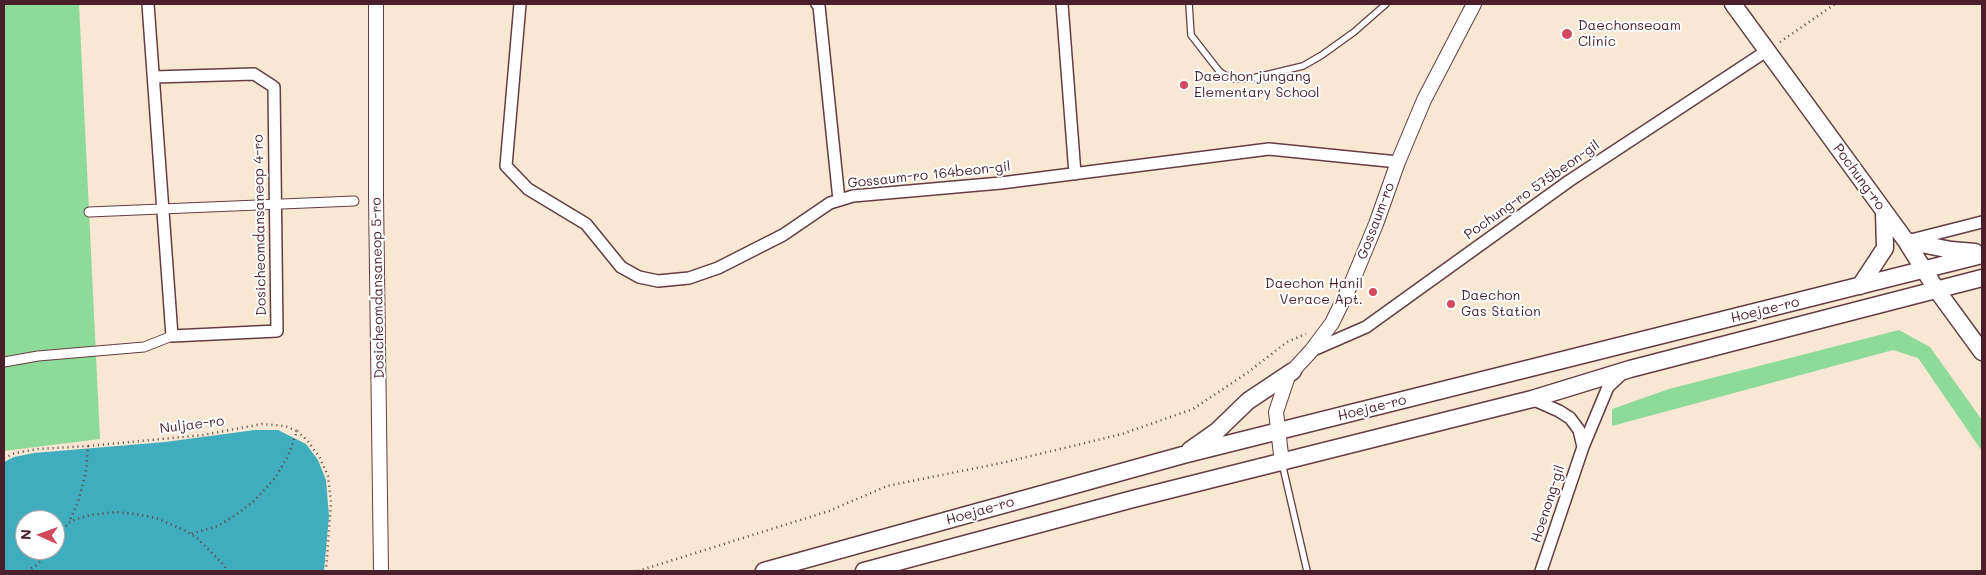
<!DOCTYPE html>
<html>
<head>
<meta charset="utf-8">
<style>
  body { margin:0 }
  #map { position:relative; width:1986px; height:575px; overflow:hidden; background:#f7e7d3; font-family:Mali,sans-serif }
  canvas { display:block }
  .frame { position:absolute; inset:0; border:5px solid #4a1f2b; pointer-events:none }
  .north { position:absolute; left:15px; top:510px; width:50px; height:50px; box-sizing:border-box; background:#fff; border:1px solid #b7a5aa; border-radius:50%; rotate:272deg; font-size:14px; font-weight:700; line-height:20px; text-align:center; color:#4a1f2b }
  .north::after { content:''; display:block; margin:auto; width:18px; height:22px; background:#d1495b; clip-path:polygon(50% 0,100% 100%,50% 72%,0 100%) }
</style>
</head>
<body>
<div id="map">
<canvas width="1986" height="575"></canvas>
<div class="frame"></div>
<div class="north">N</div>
</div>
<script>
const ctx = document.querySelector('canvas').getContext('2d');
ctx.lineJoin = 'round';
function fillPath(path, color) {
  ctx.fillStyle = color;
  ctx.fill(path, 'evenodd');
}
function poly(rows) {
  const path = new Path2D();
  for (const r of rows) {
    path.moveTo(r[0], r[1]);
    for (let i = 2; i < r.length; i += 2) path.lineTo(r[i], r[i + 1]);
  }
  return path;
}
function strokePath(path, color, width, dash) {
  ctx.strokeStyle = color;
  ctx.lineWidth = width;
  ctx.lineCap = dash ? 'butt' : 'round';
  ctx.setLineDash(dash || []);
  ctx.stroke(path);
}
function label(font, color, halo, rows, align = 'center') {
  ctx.font = font + ' Mali,sans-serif';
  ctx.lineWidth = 4;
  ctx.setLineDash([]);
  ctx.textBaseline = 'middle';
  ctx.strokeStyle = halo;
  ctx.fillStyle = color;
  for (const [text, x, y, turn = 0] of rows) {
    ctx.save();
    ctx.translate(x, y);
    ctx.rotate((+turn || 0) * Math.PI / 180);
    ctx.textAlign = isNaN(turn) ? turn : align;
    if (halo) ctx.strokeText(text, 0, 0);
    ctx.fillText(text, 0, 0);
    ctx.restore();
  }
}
fillPath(poly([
  [4,4,79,4,100,439,4,451],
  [1899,330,1930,347,1982,420,1982,451,1918,358,1893,350,1612,426,1612,409,1669,389]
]), '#8eda98');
fillPath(poly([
  [255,430,278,430,306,444,318,460,326,480,329,516,324,571,4,571,4,462,14,457,34,453,165,442],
  [25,520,55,520,55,550,25,550]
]), '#3fadbd');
const service = poly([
  [1189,4,1191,35,1219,71,1228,77,1236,79,1253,78,1303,66,1322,55,1354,32,1386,4],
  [1282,463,1307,571]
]);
const pedestrian = poly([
  [89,212,354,201],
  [4,362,38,356,144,347,172,336]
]);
const minor = poly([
  [148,4,172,336,277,331,274,87,254,74,154,77],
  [520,4,506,166,528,189,586,224,621,267,639,277,658,281,689,278,718,268,783,235,830,203,853,196,1001,183,1269,149,1398,162],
  [817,4,819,6,839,200],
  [1062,4,1075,174],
  [1911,240,1982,222],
  [1311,351,1366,327,1569,181,1768,50],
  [1532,399,1559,411,1570,418,1579,430,1583,447,1608,387,1623,373],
  [1541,571,1583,447]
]);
const tertiary = poly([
  [376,4,376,197,381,571],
  [1282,463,1276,412,1288,376,1311,351,1332,323,1352,282,1376,224,1398,162,1424,100,1474,4]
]);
const secondary = poly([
  [1733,4,1906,241,1936,289,1982,352],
  [1906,241,1951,250,1975,252],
  [1860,286,1885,248,1884,212],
  [1190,450,1217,431,1248,401,1293,371],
  [764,571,1183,455,1982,255],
  [864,571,1133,499,1532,399,1630,369,1982,278]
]);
strokePath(service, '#643d44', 8);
strokePath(pedestrian, '#643d44', 11);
strokePath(minor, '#643d44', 14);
strokePath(tertiary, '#643d44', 16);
strokePath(secondary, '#643d44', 19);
strokePath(poly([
  [1780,42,1835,4],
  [297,431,307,440,320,458,328,476,331,502,326,571],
  [88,446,203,435,262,424,285,426,297,431,288,456,275,478,254,501,237,514,218,526,190,534],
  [4,458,15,453,38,449,88,446,86,472,78,502,69,522],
  [55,543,68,523,74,520,90,515,116,512,136,514,156,518,184,530,197,538,221,562,228,571],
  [27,571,37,565,50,550],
  [638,571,829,511,887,486,1006,462,1122,434,1193,409,1247,373,1287,342,1306,334]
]), '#643d44', 2.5, [1, 4]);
strokePath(service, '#fff', 5.5);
strokePath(pedestrian, '#fff', 9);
strokePath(minor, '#fff', 11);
strokePath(tertiary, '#fff', 14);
strokePath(secondary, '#fff', 16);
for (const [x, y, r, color] of [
  [1567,34,6,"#d1495b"],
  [1184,85,5,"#d1495b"],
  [1373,292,5,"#d1495b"],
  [1451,304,5,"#d1495b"]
]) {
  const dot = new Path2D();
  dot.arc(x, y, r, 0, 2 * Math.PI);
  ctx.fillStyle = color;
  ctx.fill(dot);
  strokePath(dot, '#fff', 2);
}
label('14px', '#4a1f2b', '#fff', [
  ["Daechonseoam",1578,26],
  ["Clinic",1578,42],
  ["Daechon jungang",1194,77],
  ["Elementary School",1194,93],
  ["Daechon Hanil",1363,284,"right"],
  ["Verace Apt.",1363,300,"right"],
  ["Daechon",1461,296],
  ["Gas Station",1461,312]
], 'left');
label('14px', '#4a1f2b', '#fff', [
  ["Gossaum-ro 164beon-gil",929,175,-6],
  ["Pochung-ro",1859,177,54],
  ["Pochung-ro 575beon-gil",1532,190,-35],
  ["Gossaum-ro",1376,221,-69],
  ["Dosicheomdansaneop 4-ro",260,225,-91],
  ["Dosicheomdansaneop 5-ro",378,288,-91],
  ["Hoejae-ro",1765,310,-14],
  ["Hoejae-ro",1372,408,-14],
  ["Nuljae-ro",192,425,-7],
  ["Hoenong-gil",1548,504,-72],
  ["Hoejae-ro",980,511,-16]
]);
</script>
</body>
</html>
